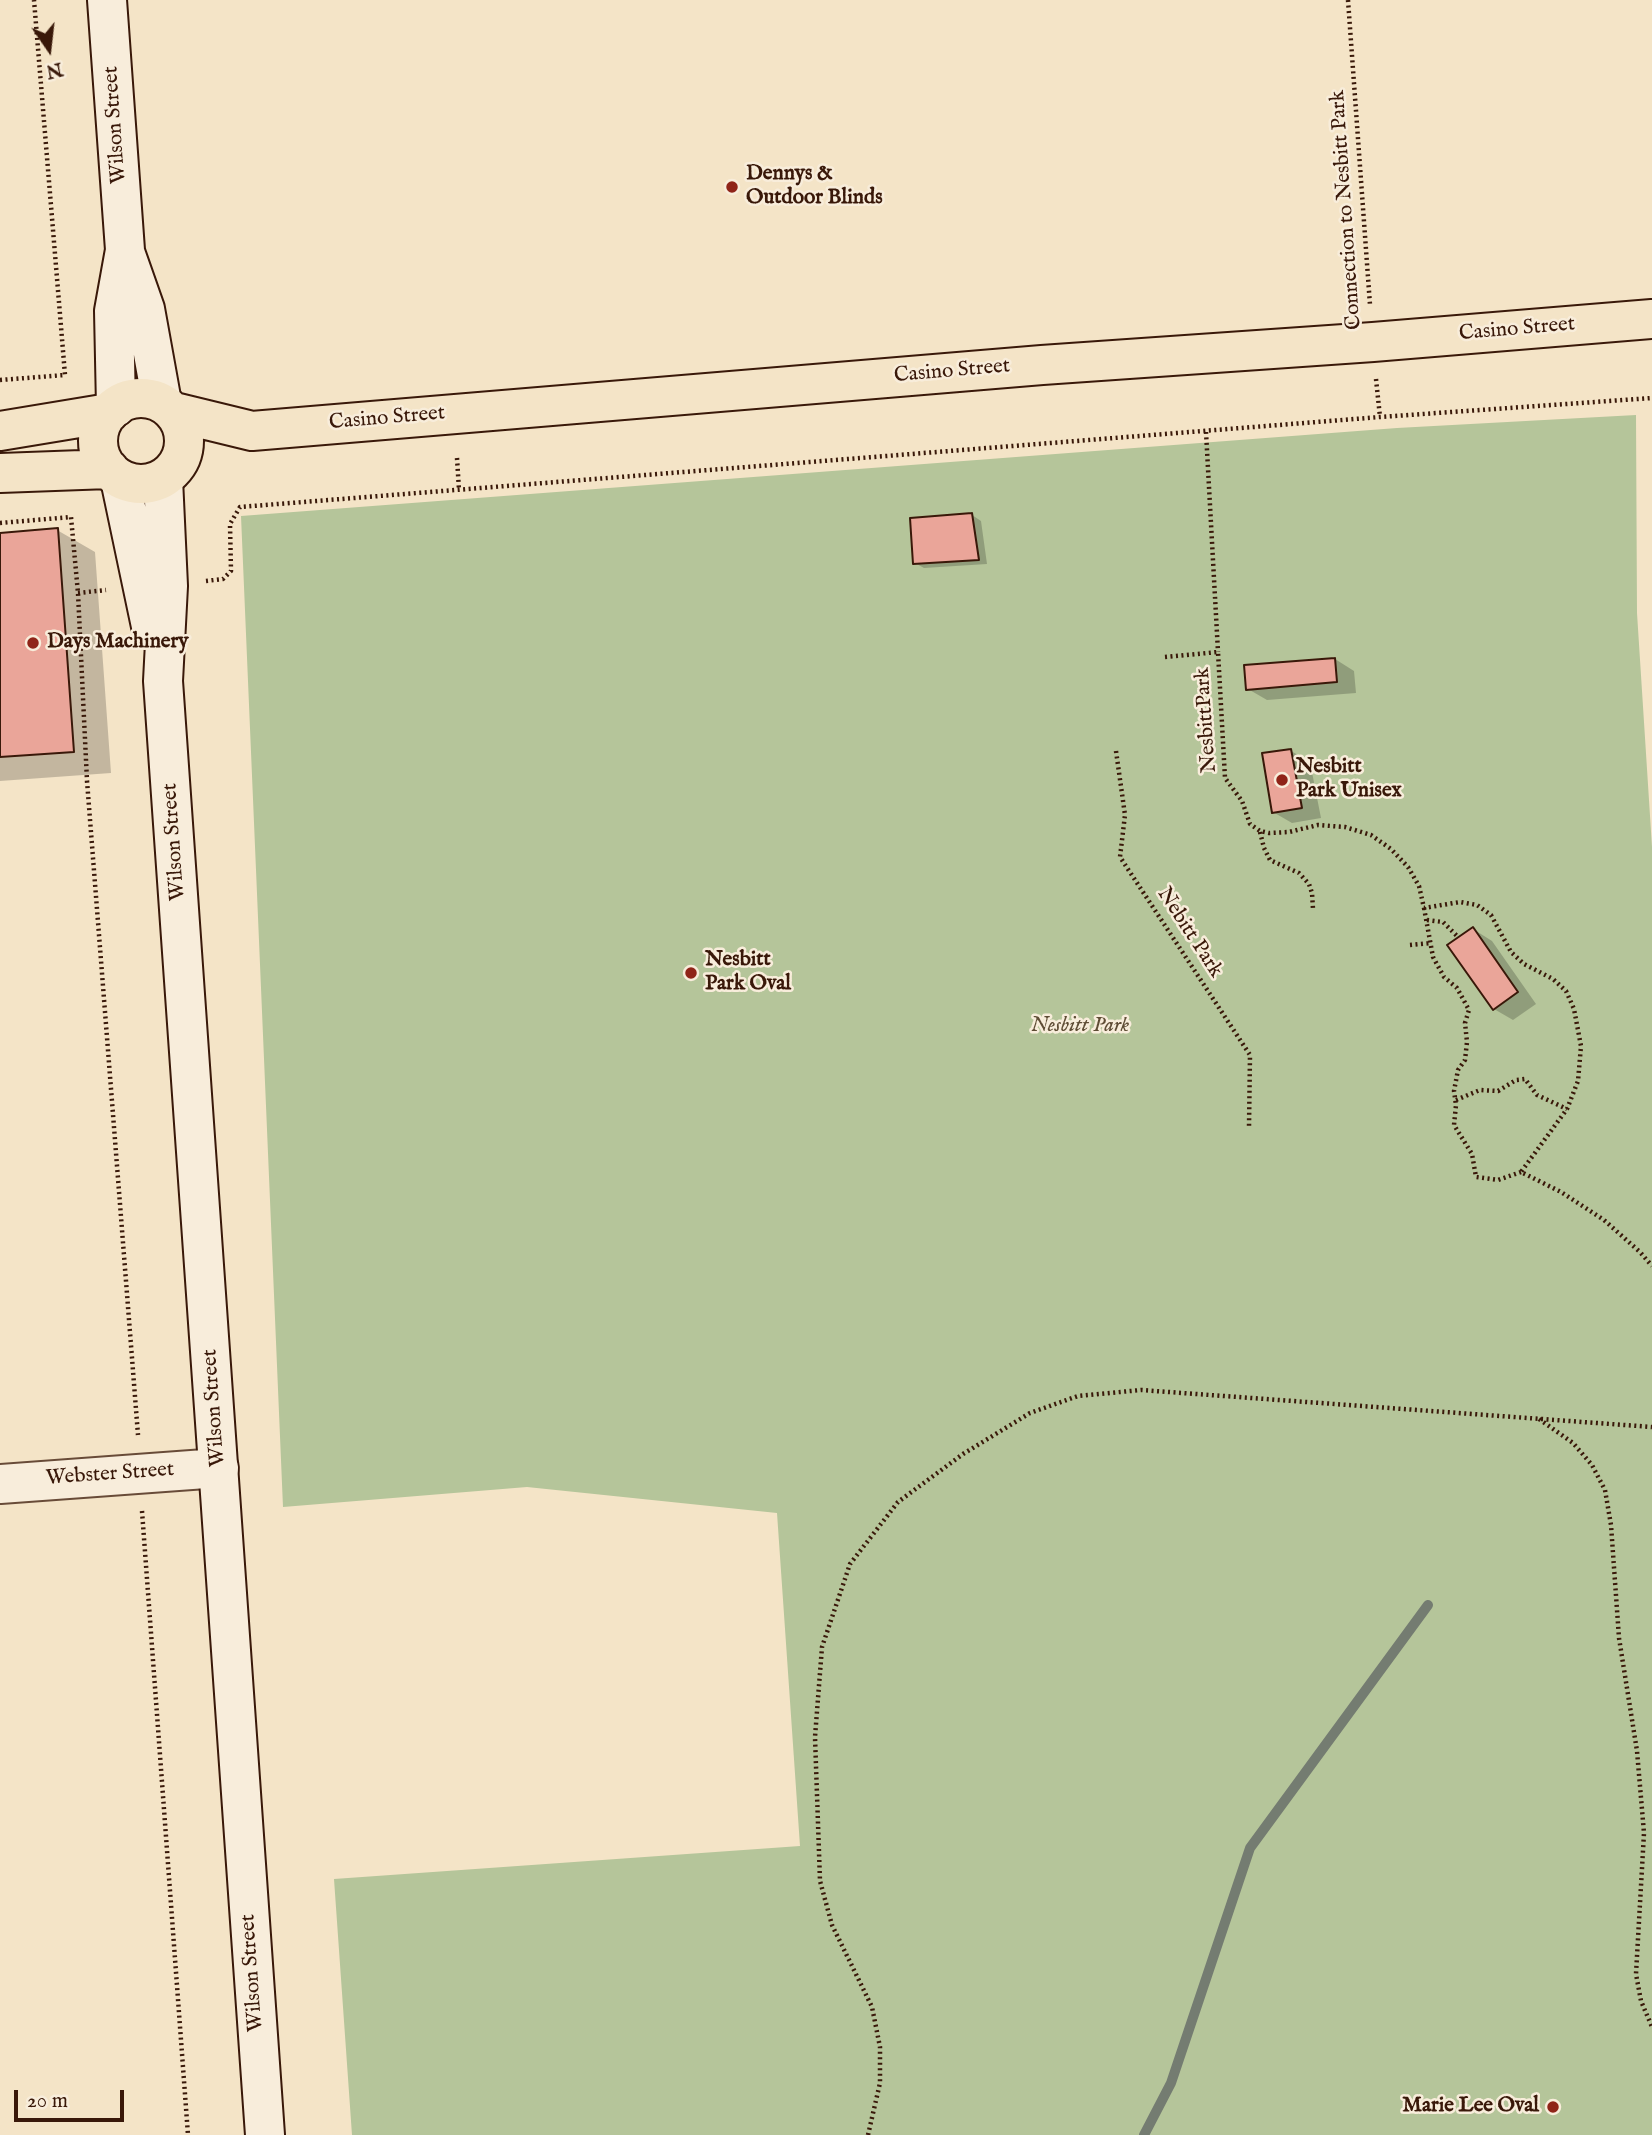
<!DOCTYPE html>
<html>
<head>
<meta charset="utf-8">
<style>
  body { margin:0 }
  #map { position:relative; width:1652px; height:2135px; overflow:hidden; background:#f4e4c7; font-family:"IM FELL English",serif }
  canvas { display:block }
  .north { position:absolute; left:14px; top:14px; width:70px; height:70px; -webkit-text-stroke:5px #f8eddb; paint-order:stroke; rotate:166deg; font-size:19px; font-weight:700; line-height:28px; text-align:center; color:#391809 }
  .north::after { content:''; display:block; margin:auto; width:24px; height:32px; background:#391809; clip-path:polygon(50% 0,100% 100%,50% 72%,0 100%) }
  .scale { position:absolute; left:14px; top:2090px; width:110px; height:32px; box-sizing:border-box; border:4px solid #391809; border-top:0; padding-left:9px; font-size:21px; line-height:24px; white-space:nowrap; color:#391809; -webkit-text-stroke:5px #f8eddb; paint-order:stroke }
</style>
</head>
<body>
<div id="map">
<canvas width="1652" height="2135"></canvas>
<div class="north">N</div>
<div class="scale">20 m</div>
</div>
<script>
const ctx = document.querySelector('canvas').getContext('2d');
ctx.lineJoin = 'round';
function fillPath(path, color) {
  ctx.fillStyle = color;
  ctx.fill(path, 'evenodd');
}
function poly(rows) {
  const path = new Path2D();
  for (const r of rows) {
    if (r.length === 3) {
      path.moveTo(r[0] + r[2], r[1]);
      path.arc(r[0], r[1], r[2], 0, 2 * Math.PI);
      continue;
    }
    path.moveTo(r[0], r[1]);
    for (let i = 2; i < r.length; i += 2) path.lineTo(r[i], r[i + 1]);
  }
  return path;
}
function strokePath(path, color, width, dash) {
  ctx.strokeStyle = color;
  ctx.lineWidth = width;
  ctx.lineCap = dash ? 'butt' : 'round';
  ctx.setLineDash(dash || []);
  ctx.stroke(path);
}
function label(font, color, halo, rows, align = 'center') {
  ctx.font = font + ' "IM FELL English",serif';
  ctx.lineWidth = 5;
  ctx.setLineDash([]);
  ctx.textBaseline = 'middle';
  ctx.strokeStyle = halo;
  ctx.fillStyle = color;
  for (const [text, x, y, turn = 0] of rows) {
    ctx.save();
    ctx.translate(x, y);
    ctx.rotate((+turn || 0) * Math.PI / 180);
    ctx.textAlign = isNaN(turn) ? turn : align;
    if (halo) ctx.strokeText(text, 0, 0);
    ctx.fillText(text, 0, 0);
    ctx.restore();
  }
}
fillPath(poly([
  [1636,415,1637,613,1652,847,1652,2135,352,2135,334,1879,800,1846,777,1513,527,1487,283,1507,241,516,1397,428]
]), '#b5c59a');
fillPath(poly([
  [972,515,981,521,987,564,924,568,915,563],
  [57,530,95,552,111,773,0,781,0,535],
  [1335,659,1354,671,1356,693,1267,700,1248,689],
  [1291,751,1310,762,1321,818,1292,823,1273,812],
  [1473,929,1492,941,1536,1004,1513,1020,1494,1009]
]), '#0003');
strokePath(poly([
  [1144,2135,1171,2083,1250,1848,1428,1605]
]), '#747c71', 10);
const building = poly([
  [972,513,979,560,913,564,910,518,972,513],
  [58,528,74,752,0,757,0,533,58,528],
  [1335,658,1337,682,1246,690,1244,665,1335,658],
  [1291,749,1302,808,1272,813,1262,753,1291,749],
  [1473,927,1518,992,1493,1010,1447,945,1473,927]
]);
fillPath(building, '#eaa599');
strokePath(building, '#391809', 2);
const street = poly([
  [0,1484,219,1468]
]);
const secondary = poly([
  [107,0,125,250,114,311,116,407],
  [125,252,145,309,162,403],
  [120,479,152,631],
  [163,479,168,586,163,681,265,2135]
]);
const primary = poly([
  [141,441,43],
  [174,412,252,431,1042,365,1373,342,1652,319],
  [0,431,109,413],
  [0,473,109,469]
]);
strokePath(street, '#684b38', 42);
strokePath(secondary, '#391809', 42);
strokePath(primary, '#391809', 42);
strokePath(poly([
  [1348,0,1370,305],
  [1376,379,1380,417],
  [0,380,65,375,34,0],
  [1206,432,1218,652],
  [457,458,459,490],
  [0,523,71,517,78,593,87,781,138,1435],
  [206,581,223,579,231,571,230,524,240,507,1380,417,1652,398],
  [78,593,106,590],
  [1165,657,1218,652,1225,778,1242,801,1250,824,1260,831,1269,833,1289,832,1318,825,1345,827,1371,835,1391,849,1408,867,1419,886,1424,908,1460,902,1477,905,1491,915,1511,952,1524,964,1553,979,1566,991,1574,1009,1581,1046,1578,1081,1567,1109,1521,1172,1561,1192,1604,1220,1640,1252,1652,1266],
  [1116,751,1125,815,1120,857,1250,1055,1249,1127],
  [1260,832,1264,848,1270,860,1299,873,1309,884,1312,893,1313,909],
  [1424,908,1433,957,1444,977,1457,988,1469,1010,1465,1023,1467,1042,1465,1060,1458,1070,1454,1091,1456,1105,1454,1125,1472,1154,1476,1177,1498,1180,1521,1172],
  [1427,920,1443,922,1458,937],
  [1410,945,1431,943],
  [1456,1100,1480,1090,1498,1091,1516,1080,1525,1079,1537,1095,1567,1109],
  [1539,1419,1573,1443,1592,1465,1605,1490,1611,1525,1619,1638,1637,1751,1644,1833,1636,1974,1641,2001,1652,2027],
  [142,1511,188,2135],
  [868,2135,880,2083,880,2047,872,2007,832,1925,820,1881,815,1737,822,1647,850,1564,898,1502,963,1454,1030,1413,1078,1396,1141,1390,1652,1427]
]), '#391809', 4.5, [2, 3.5]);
strokePath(street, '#f8eddb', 38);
strokePath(secondary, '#f8eddb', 38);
strokePath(primary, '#f4e4c7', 38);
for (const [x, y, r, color] of [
  [732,187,7,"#8f2418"],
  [33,643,7,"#8f2418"],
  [1282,780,7,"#8f2418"],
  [691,973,7,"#8f2418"],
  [1553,2107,7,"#8f2418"]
]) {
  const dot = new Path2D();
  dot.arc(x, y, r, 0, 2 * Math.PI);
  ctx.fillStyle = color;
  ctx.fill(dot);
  strokePath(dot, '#f8eddb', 2.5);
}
label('21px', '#391809', '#f8eddb', [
  ["Wilson Street",116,125,-94],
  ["Connection to Nesbitt Park",1347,210,-94],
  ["Casino Street",1517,330,-5],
  ["Casino Street",952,372,-5],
  ["Casino Street",387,419,-5],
  ["NesbittPark",1207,720,-94],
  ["Wilson Street",175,842,-94],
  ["Nebitt Park",1189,933,57],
  ["Wilson Street",215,1408,-94],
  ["Webster Street",110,1475,-4],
  ["Wilson Street",253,1973,-94]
]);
label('bold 21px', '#391809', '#f8eddb', [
  ["Dennys &",746,175],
  ["Outdoor Blinds",746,199],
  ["Days Machinery",47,643],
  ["Nesbitt",1296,768],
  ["Park Unisex",1296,792],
  ["Nesbitt",705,961],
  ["Park Oval",705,985],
  ["Marie Lee Oval",1539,2107,"right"]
], 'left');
label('italic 21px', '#5e4c34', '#f8eddb', [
  ["Nesbitt Park",1080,1027]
]);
</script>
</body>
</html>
